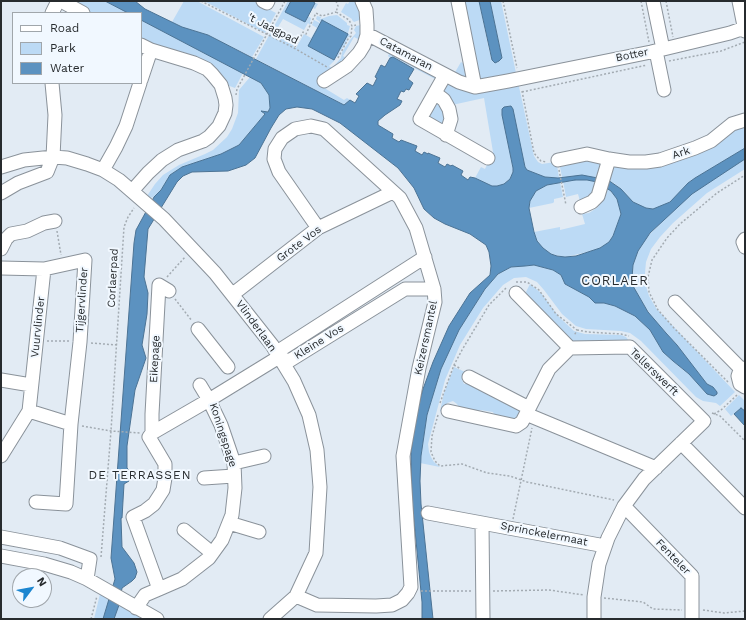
<!DOCTYPE html>
<html>
<head>
<meta charset="utf-8">
<style>
  body { margin:0 }
  #map { position:relative; width:746px; height:620px; overflow:hidden; background:#e2ebf4; font-family:"Work Sans",sans-serif }
  canvas { display:block }
  .frame { position:absolute; inset:0; border:2px solid #272b2e; pointer-events:none }
  .legend { position:absolute; left:12px; top:12px; width:130px; height:72px; box-sizing:border-box; background:#f1f8ff; border:1px solid #a0a6ab; margin:0; padding:5px 7px; list-style:none; font-size:12px; color:#272b2e }
  .legend li { display:flex; align-items:center; gap:8px; height:20px }
  .legend b { width:20px; border:1px solid #a0a6ab }
  .north { position:absolute; left:12px; top:568px; width:40px; height:40px; box-sizing:border-box; background:#f1f8ff; border:1px solid #a0a6ab; border-radius:50%; rotate:58deg; font-size:11px; font-weight:700; line-height:16px; text-align:center; color:#272b2e }
  .north::after { content:''; display:block; margin:auto; width:14px; height:18px; background:#1c86d0; clip-path:polygon(50% 0,100% 100%,50% 72%,0 100%) }
</style>
</head>
<body>
<div id="map">
<canvas width="746" height="620"></canvas>
<div class="frame"></div>
<ul class="legend">
<li><b style="height:5px;background:#fff"></b>Road</li>
<li><b style="height:11px;background:#bcdaf5"></b>Park</li>
<li><b style="height:11px;background:#5c92c0"></b>Water</li>
</ul>
<div class="north">N</div>
</div>
<script>
const ctx = document.querySelector('canvas').getContext('2d');
ctx.lineJoin = 'round';
function fillPath(path, color) {
  ctx.fillStyle = color;
  ctx.fill(path, 'evenodd');
}
function poly(rows) {
  const path = new Path2D();
  for (const r of rows) {
    path.moveTo(r[0], r[1]);
    for (let i = 2; i < r.length; i += 2) path.lineTo(r[i], r[i + 1]);
  }
  return path;
}
function strokePath(path, color, width, dash) {
  ctx.strokeStyle = color;
  ctx.lineWidth = width;
  ctx.lineCap = dash ? 'butt' : 'round';
  ctx.setLineDash(dash || []);
  ctx.stroke(path);
}
function label(font, color, halo, rows, align = 'center') {
  ctx.font = font + ' "Work Sans",sans-serif';
  ctx.lineWidth = 4;
  ctx.setLineDash([]);
  ctx.textBaseline = 'middle';
  ctx.strokeStyle = halo;
  ctx.fillStyle = color;
  for (const [text, x, y, turn = 0] of rows) {
    ctx.save();
    ctx.translate(x, y);
    ctx.rotate((+turn || 0) * Math.PI / 180);
    ctx.textAlign = isNaN(turn) ? turn : align;
    if (halo) ctx.strokeText(text, 0, 0);
    ctx.fillText(text, 0, 0);
    ctx.restore();
  }
}
fillPath(poly([
  [68,1,105,1,128,13,90,13],
  [184,1,197,1,264,37,252,57,208,35,182,27,172,22],
  [204,1,253,1,276,13,265,33],
  [288,1,291,1,285,12,305,22,315,3,312,1,318,4,315,9,313,8,308,16,311,18,310,22,311,23,310,25,308,23,304,30,283,19,275,32,295,43,293,46,296,48,304,34,311,38,317,28,312,25,314,20,320,23,320,22,316,19,317,16,321,17,322,16,320,19,321,19,329,16,337,15,347,23,347,25,350,26,348,33,350,36,347,38,346,44,340,51,338,57,336,57,335,60,329,66,332,68,341,58,342,52,348,43,349,41,356,33,354,30,356,26,361,25,364,22,362,19,354,22,352,20,352,19,341,12,346,3,348,4,350,1,359,1,364,20,362,41,354,37,343,56,349,60,339,68,321,79,326,89,344,100,347,98,350,100,344,105,256,59],
  [322,20,347,34,334,60,308,46],
  [461,1,479,1,489,50,492,60,494,62,502,58,490,1,501,1,516,73,484,80,480,78],
  [141,20,243,73,235,88,224,84,141,40],
  [375,41,436,74,437,80,393,57,390,58,388,56,389,54,370,43],
  [461,62,468,66,467,75,464,77,454,74],
  [250,77,261,83,269,95,270,108,268,112,262,111,264,115,239,145,221,154,182,167,170,175,161,190,154,197,149,198,147,196,155,184,163,175,179,165,205,154,213,150,227,137,232,129,238,113,239,90],
  [518,82,534,156,538,162,542,164,555,162,557,165,559,178,545,177,527,170,525,167,510,106,504,107,502,109,513,168,513,172,510,179,504,184,497,186,492,186,475,178,481,167,485,169,493,152,484,98,452,105,443,93,443,87,450,84],
  [436,100,445,112,444,126,427,116],
  [745,124,745,148,695,178,688,183,674,199,664,205,653,209,646,208,639,205,633,202,615,184,608,180,611,165,628,168],
  [583,157,602,164,600,177,562,177,560,167,565,166,565,163],
  [745,159,745,169,707,193,673,223,660,237,651,249,646,262,645,273,646,286,649,296,656,308,735,392,720,406,716,403,703,401,696,397,641,341,630,333,621,331,586,329,576,326,562,314,544,290,537,282,526,277,514,278,503,285,483,308,460,345,445,380,428,444,429,452,431,457,434,462,440,467,420,463,427,415,441,369,449,350,459,330,490,282,499,274,511,267,534,265,553,270,561,275,565,284,589,297,595,303,604,303,615,306,635,316,650,330,663,352,682,369,689,374,707,394,713,387,707,384,677,345,654,320,637,294,633,286,632,278,633,265,638,251,645,239,683,201,701,187],
  [580,179,597,182,594,194,580,201,578,194,566,197,563,181],
  [560,182,563,197,554,199,554,202,553,203,529,208,531,197,536,191,547,185],
  [605,186,611,191,617,199,621,214,613,236,609,242,600,248,592,251,565,257,551,254,543,248,537,241,534,232,560,227,560,230,585,224,582,214,589,213,598,207],
  [530,284,541,293,559,317,574,331,585,334,621,335,626,337,629,341,571,343,528,299,526,292],
  [454,367,465,372,462,380,464,384,470,384,477,386,479,390,490,396,495,395,518,408,521,414,516,420,495,416,493,412,480,410,476,412,459,407,457,404,453,401,447,403,444,412,440,411,444,393],
  [739,395,745,401,745,411,741,408,731,416,725,409],
  [100,594,110,599,103,619,94,619],
  [119,605,140,616,138,619,114,619]
]), '#bcdaf5');
const water = poly([
  [105,1,135,1,145,9,182,27,208,35,344,105,350,100,355,103,359,96,356,94,367,83,373,86,377,78,375,77,381,65,385,67,390,58,393,57,414,69,408,79,413,83,409,90,406,89,404,92,401,91,397,99,402,101,400,105,385,115,378,121,378,125,393,134,392,138,399,142,401,140,417,146,415,151,422,155,424,152,428,154,428,153,440,158,438,163,445,167,447,164,451,166,452,165,463,171,461,175,468,180,470,177,475,178,492,186,497,186,504,184,510,179,513,172,513,168,502,115,502,109,504,107,511,106,513,109,525,167,527,170,545,177,558,178,582,175,608,180,621,189,633,202,646,208,653,209,670,202,688,183,695,178,745,148,745,159,692,194,650,233,638,251,633,265,632,278,633,286,648,312,666,333,677,345,707,384,713,387,717,392,717,394,714,396,707,394,689,374,673,361,663,352,650,330,635,316,615,306,604,303,595,303,589,297,565,284,561,275,553,270,534,265,525,266,511,267,498,274,485,289,459,330,441,369,427,415,421,456,420,481,421,504,433,619,422,619,422,602,412,500,411,453,416,415,423,389,433,362,449,326,470,293,490,275,491,266,489,252,486,245,470,234,445,224,434,218,424,209,414,188,398,168,340,123,312,109,297,107,286,109,279,115,271,128,255,158,246,165,228,171,192,172,183,176,177,182,148,229,144,277,148,293,147,314,142,345,146,358,135,390,127,446,127,468,130,471,131,476,129,481,124,484,122,518,121,518,122,547,134,563,137,572,135,578,132,581,122,588,119,605,114,619,103,619,115,579,111,558,134,243,136,230,154,197,161,190,170,175,182,167,221,154,239,145,265,114,261,111,268,112,270,108,269,95,261,83,141,20,141,13,128,13,105,1],
  [575,180,587,180,597,182,611,191,617,199,621,214,613,236,609,242,600,248,576,256,565,257,557,256,551,254,543,248,537,241,534,232,529,208,530,201,536,191,547,185,575,180],
  [291,1,312,1,315,3,305,22,285,12,291,1],
  [479,1,490,1,502,58,499,61,495,63,492,60,479,1],
  [322,20,348,34,334,60,308,46,322,20],
  [741,408,745,411,745,426,734,414,741,408]
]);
fillPath(water, '#5c92c0');
strokePath(water, '#4c7394', 1);
const minor = poly([
  [61,1,83,13],
  [263,1,267,3,268,1],
  [458,1,475,87],
  [653,1,663,49],
  [739,1,745,31],
  [52,13,58,1],
  [367,34,459,82,475,87,508,81,651,52,730,33,744,28],
  [656,51,664,90],
  [445,75,420,119,488,158],
  [141,80,151,50],
  [324,81,347,66,359,53,364,45,367,35,367,25,366,10,362,1],
  [435,93,444,100,449,109,451,119,446,135],
  [558,160,587,154,609,159,629,162,646,162,660,160,695,148,711,141,732,124,745,120],
  [1,167,24,160,53,157,67,158,87,164,103,170,119,180,164,219,215,273,272,345,294,381,309,415,317,450,320,487,316,553,296,596,270,619],
  [103,170,116,147,126,126,140,83],
  [132,191,148,173,162,160,178,150,203,141,209,137,219,126,225,113,226,105,225,98,221,85,212,74,207,69,194,63,151,50,141,45],
  [1,193,18,183,47,172,53,157,55,115,52,83],
  [581,207,592,202,598,196,609,159],
  [745,239,743,242,745,247],
  [1,249,6,239,11,234,27,231,44,223,55,221],
  [1,268,44,269,85,260,80,342,71,424,29,411],
  [516,293,570,348],
  [233,294,318,228,393,192],
  [675,302,742,370],
  [198,329,228,367],
  [279,357,280,350,425,257],
  [279,357,289,361,405,289,434,289],
  [745,368,739,373,738,376,740,384,745,387],
  [469,377,529,408],
  [1,380,31,385],
  [200,385,209,400,152,433,149,437,165,464,165,478,163,490,154,504,145,511,133,517,159,589,182,579,209,558,222,540,232,515,235,488,234,463,221,425,209,400,279,357],
  [448,411,516,426,522,422,549,369,570,348,630,347,704,421,644,479,624,506,608,538,599,564,594,597,594,619],
  [526,414,656,468],
  [152,433,152,414,159,285,169,291],
  [681,443,745,508],
  [1,456,29,411,44,269],
  [234,463,264,456],
  [204,478,234,476],
  [36,502,66,504,71,424],
  [624,506,692,576,692,619],
  [428,513,482,523],
  [229,523,259,532],
  [184,530,212,553],
  [1,537,60,548,90,559,87,579],
  [1,556,44,564,71,572,87,579,157,619],
  [296,596,317,605,376,606,392,605,402,600,408,593,411,587,403,456,419,368,435,302,434,289,416,228,400,198,324,129,311,126,295,129,282,138,275,149,274,159,279,172,318,228],
  [136,608,145,595,159,589],
  [483,619,482,523,605,546]
]);
strokePath(minor, '#8a929a', 15);
strokePath(poly([
  [201,1,294,48,327,67],
  [336,1,338,6,336,12,349,20,352,26,356,25],
  [503,1,517,68],
  [641,1,649,42],
  [666,1,673,37],
  [271,28,297,42],
  [295,47,303,32,306,34,316,13,322,16,336,12],
  [338,58,348,39,351,36,352,26],
  [669,61,721,51,745,42],
  [522,91,534,153,541,161,547,162],
  [522,92,647,65],
  [236,95,237,89,285,1],
  [559,170,566,205],
  [57,231,61,255],
  [167,277,185,257],
  [516,282,527,282,539,290,556,314,577,330,574,336],
  [175,299,192,321],
  [577,330,588,332,621,334,629,336],
  [47,341,69,341],
  [91,343,117,345],
  [454,365,461,369],
  [728,382,674,328,658,310,649,292,648,277,652,260,667,238,680,224,717,193,745,175],
  [440,403,454,365,462,350,489,305,506,288],
  [712,413,720,416,745,441],
  [714,414,721,410,737,395],
  [438,415,432,436,431,452,435,461,440,466,462,464,487,473,510,476,527,482,614,500],
  [82,426,111,431,140,433],
  [513,519,532,428],
  [101,557,111,431,124,227,128,217,134,208],
  [421,591,473,591],
  [493,591,549,590,584,595],
  [604,598,643,602,653,609,682,610],
  [703,610,724,613,745,611],
  [91,619,97,596]
]), '#a3abb2', 1.5, [2, 2]);
strokePath(minor, '#fff', 13);
label('11px', '#272b2e', '#f1f8ff', [
  ["'t Jaagpad",273,29,27],
  ["Catamaran",406,54,28],
  ["Botter",632,55,-12],
  ["Ark",681,153,-19],
  ["Grote Vos",299,244,-37],
  ["Corlaerpad",113,278,-87],
  ["Tijgervlinder",82,300,-86],
  ["Vlinderlaan",256,326,54],
  ["Vuurvlinder",38,327,-84],
  ["Keizersmantel",426,338,-78],
  ["Kleine Vos",319,342,-32],
  ["Eikepage",155,359,-87],
  ["Tellerswerft",654,372,44],
  ["Koningspage",223,435,72],
  ["Sprinckelermaat",544,534,11],
  ["Fenteler",673,557,46]
]);
ctx.letterSpacing = '1px';
label('12px', '#272b2e', '#f1f8ff', [
  ["DE TERRASSEN",140,475]
]);
ctx.letterSpacing = '0px';
ctx.letterSpacing = '1px';
label('13px', '#272b2e', '#f1f8ff', [
  ["CORLAER",615,281]
]);
ctx.letterSpacing = '0px';
</script>
</body>
</html>
